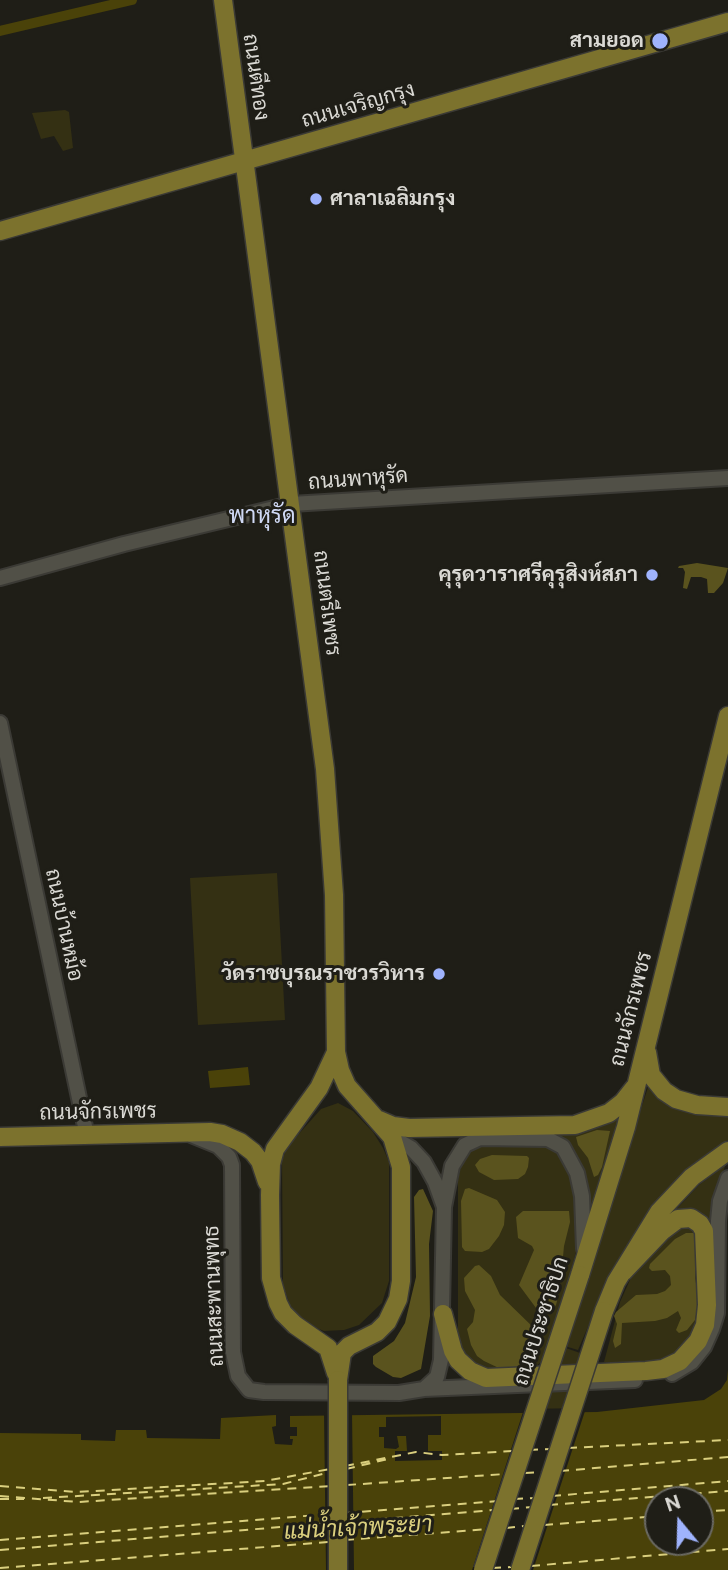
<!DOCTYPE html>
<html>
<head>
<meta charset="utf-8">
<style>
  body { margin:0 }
  #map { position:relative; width:728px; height:1570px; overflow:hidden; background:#1f1e17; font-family:"Public Sans",sans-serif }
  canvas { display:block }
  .north { position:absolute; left:644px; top:1486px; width:70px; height:70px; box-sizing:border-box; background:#1f1e17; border:2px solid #6a6963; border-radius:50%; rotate:341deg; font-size:19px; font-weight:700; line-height:28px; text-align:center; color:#dad9d4 }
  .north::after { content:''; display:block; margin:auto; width:24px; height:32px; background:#9fb3fd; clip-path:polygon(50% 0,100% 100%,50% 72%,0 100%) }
</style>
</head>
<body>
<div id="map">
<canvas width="728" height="1570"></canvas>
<div class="north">N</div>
</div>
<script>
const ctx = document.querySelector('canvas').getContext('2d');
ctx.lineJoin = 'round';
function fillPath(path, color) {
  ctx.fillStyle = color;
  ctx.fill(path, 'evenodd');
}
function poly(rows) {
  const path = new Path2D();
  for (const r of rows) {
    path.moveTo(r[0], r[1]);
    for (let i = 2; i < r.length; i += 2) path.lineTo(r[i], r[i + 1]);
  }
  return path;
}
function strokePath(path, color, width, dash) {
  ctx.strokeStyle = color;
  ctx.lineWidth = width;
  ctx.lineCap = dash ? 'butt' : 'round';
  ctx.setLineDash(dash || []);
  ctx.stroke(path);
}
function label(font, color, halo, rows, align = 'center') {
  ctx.font = font + ' "Public Sans",Sarabun,sans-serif';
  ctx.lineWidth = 6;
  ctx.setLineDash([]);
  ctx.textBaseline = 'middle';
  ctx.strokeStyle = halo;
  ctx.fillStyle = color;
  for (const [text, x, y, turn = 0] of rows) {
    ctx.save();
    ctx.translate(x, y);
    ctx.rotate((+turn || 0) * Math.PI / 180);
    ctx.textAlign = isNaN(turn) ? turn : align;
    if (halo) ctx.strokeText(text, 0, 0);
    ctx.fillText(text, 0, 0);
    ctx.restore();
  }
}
fillPath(poly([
  [65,110,69,112,73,148,63,151,54,136,41,139,32,113],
  [277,873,285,1020,198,1025,190,878],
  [650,1081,728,1112,728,1140,679,1177,655,1204,614,1266,578,1350,551,1342,546,1358,529,1372,479,1369,468,1359,458,1339,458,1180,461,1165,470,1151,475,1147,541,1146,554,1149,565,1163,574,1184,578,1214,576,1252,558,1318,572,1324],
  [338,1103,353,1111,373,1132,383,1148,389,1162,389,1281,382,1303,359,1325,344,1330,324,1331,306,1324,290,1305,283,1285,282,1160,288,1146,321,1109],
  [624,1110,588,1218,583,1171,575,1153,561,1139,546,1132],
  [726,1164,713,1197,710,1231,671,1215,699,1185],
  [687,1226,694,1231,698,1238,698,1309,697,1322,690,1336,672,1356,659,1361,628,1364,604,1362,620,1302,634,1271,646,1255,676,1230],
  [566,1348,580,1353,509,1570,493,1570]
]), '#343013');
fillPath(poly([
  [697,563,728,568,723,583,714,593,708,593,707,579,701,577,691,577,687,589,683,588,685,572,683,568,678,568,679,566],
  [597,1130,610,1131,602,1167,598,1175,594,1177,588,1158,578,1145,576,1137],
  [492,1155,527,1156,529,1158,528,1167,525,1174,518,1179,494,1180,479,1172,475,1165,480,1159],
  [469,1188,497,1200,505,1212,504,1225,499,1236,489,1249,482,1252,465,1251,462,1247,461,1201,465,1189],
  [423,1189,433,1211,429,1244,430,1316,421,1369,401,1378,393,1377,376,1367,373,1364,373,1356,394,1341,405,1323,416,1277,414,1197,419,1190],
  [523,1211,569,1211,570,1222,564,1246,560,1289,556,1305,551,1311,543,1312,536,1308,519,1285,534,1250,532,1246,518,1238,516,1217],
  [686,1233,694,1233,697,1241,695,1278,699,1299,695,1320,687,1330,679,1333,676,1330,681,1318,678,1311,667,1318,655,1321,622,1323,621,1344,615,1348,613,1341,617,1324,614,1316,616,1312,636,1295,657,1294,665,1291,671,1285,670,1276,665,1270,652,1271,649,1268,650,1264,675,1239],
  [479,1265,491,1276,500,1295,536,1330,537,1338,528,1362,520,1371,503,1370,484,1361,477,1356,471,1345,467,1329,473,1322,475,1310,465,1291,464,1278,475,1266]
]), '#5a531e');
fillPath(poly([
  [248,1067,250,1085,210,1088,208,1071],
  [728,1370,728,1570,0,1570,0,1433,81,1434,81,1440,115,1441,116,1430,146,1430,147,1438,220,1439,221,1418,276,1415,276,1426,272,1427,275,1444,292,1445,293,1439,290,1439,290,1436,297,1436,297,1427,290,1427,290,1416,597,1412,704,1400,721,1389,727,1380],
  [658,1500,700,1500,700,1542,658,1542]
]), '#4a4209');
fillPath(poly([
  [586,1408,533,1570,472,1570,524,1409],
  [324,1412,352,1412,354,1570,326,1570],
  [441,1416,441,1435,428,1435,428,1451,442,1451,442,1460,395,1461,395,1451,407,1451,406,1436,397,1436,399,1447,396,1449,384,1448,384,1437,379,1437,379,1427,386,1427,386,1417]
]), '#1f1e17');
strokePath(poly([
  [0,31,132,0]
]), '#4a4209', 10);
strokePath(poly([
  [568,1448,728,1440],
  [529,1450,552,1449],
  [345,1466,416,1452,442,1455,513,1451],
  [346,1469,388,1459],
  [560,1471,728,1457],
  [525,1473,544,1472],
  [347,1485,505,1474],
  [0,1486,77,1492,265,1481,330,1469],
  [0,1496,78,1502,331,1486],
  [552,1496,728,1481],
  [43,1498,283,1484,330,1472],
  [0,1499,24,1499],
  [514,1499,536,1498],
  [549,1505,728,1491],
  [510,1509,533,1507],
  [700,1512,728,1510],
  [346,1513,498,1501],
  [346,1522,494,1510],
  [544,1525,658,1516],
  [506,1528,524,1526],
  [0,1540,330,1514],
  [345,1540,489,1529],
  [0,1550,330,1523],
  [531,1566,728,1549],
  [0,1568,329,1542],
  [492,1568,511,1567]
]), '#dacf7e', 2, [9, 7]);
const minor = poly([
  [0,578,124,544,291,504,728,478],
  [0,723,87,1136],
  [191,1135,218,1146,229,1157,232,1165,233,1352,238,1376,249,1390,264,1392,399,1393,424,1389,635,1380],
  [392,1137,411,1148,424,1162,435,1182,444,1207,441,1360,437,1377,424,1389],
  [444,1207,452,1166,465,1145,480,1138,548,1139,563,1147,577,1173,582,1196,584,1249],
  [672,1374,692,1362,704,1347,712,1329,717,1313,718,1221,720,1201,728,1178]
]);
const major = poly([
  [223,0,325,769,334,895,336,1052,340,1070,347,1086,392,1137,401,1167,401,1281,398,1299,387,1322,377,1332,349,1346,342,1353,338,1380],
  [0,231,728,22],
  [336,1052,319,1088,275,1149,271,1164,270,1195,271,1278,278,1303,283,1313,295,1325,328,1348,336,1373],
  [647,1052,651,1075,664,1091,676,1099,697,1105,728,1107],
  [379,1120,393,1126,409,1128,575,1125,609,1113,623,1102,634,1088],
  [0,1137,210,1132,222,1134,240,1142,253,1152,260,1161,267,1182],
  [580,1275,626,1127,728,716],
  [604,1311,616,1282,659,1212,692,1177,728,1151],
  [443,1314,453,1351,458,1360,470,1371,486,1378,646,1371,663,1369,680,1361,698,1341,705,1325,707,1305,704,1231,700,1224,691,1218,678,1219,662,1231,623,1272]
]);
strokePath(minor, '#3b3a35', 18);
strokePath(major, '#3b3a35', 21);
strokePath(minor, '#515047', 14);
strokePath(major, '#7c722d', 18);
const majorBridge = poly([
  [338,1380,338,1570],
  [483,1570,580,1275],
  [520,1570,604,1311]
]);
strokePath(majorBridge, '#3b3a35', 21, []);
strokePath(majorBridge, '#7c722d', 18);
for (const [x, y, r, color] of [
  [660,41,9,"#9fb3fd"],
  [316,199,7,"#9fb3fd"],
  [652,575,7,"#9fb3fd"],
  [439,974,7,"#9fb3fd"]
]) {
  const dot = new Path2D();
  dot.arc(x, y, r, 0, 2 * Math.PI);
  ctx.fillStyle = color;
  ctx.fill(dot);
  strokePath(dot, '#1f1e17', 2.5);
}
label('bold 21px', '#dad9d4', '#1f1e17', [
  ["สามยอด",644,41],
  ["ศาลาเฉลิมกรุง",330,199,"left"],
  ["คุรุดวาราศรีคุรุสิงห์สภา",638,575],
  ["วัดราชบุรณราชวรวิหาร",425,974]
], 'right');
label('21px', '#dad9d4', '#1f1e17', [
  ["ถนนตีทอง",256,77,82],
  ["ถนนเจริญกรุง",358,105,-16],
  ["ถนนพาหุรัด",358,479,-4],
  ["ถนนตรีเพชร",327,603,83],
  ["ถนนบ้านหม้อ",64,925,78],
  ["ถนนจักรเพชร",631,1009,-76],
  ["ถนนจักรเพชร",98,1112,-1],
  ["ถนนสะพานพุทธ",214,1296,-92],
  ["ถนนประชาธิปก",541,1321,-72]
]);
label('23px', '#d0d9f5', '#1f1e17', [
  ["พาหุรัด",262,516]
]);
label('italic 23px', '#dacf7e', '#1f1e17', [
  ["แม่น้ำเจ้าพระยา",358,1528,-3]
]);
</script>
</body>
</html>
